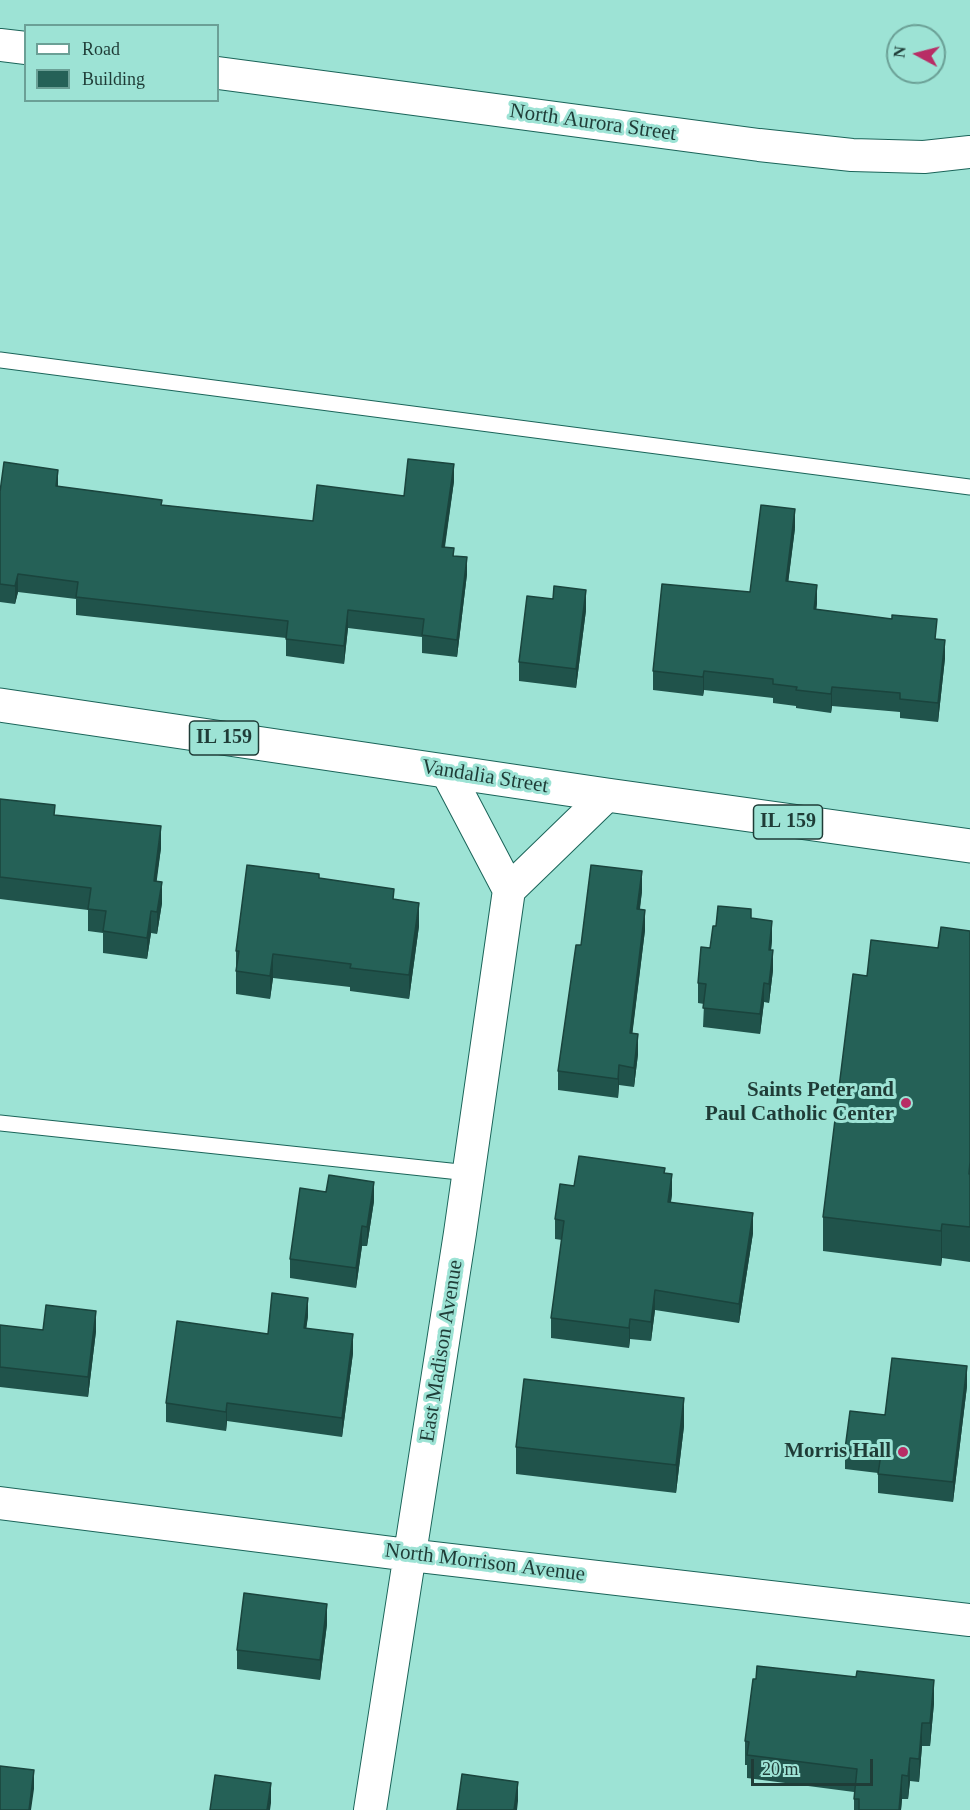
<!DOCTYPE html>
<html>
<head>
<meta charset="utf-8">
<style>
  body { margin:0 }
  #map { position:relative; width:970px; height:1810px; overflow:hidden; background:#9de3d5; font-family:"Times New Roman",serif }
  canvas { display:block }
  .legend { position:absolute; left:24px; top:24px; width:195px; height:78px; box-sizing:border-box; background:#9de3d5; border:2px solid #6ba096; margin:0; padding:8px 10px; list-style:none; font-size:18px; color:#1f3c37 }
  .legend li { display:flex; align-items:center; gap:12px; height:30px }
  .legend b { width:30px; border:2px solid #6ba096 }
  .north { position:absolute; left:886px; top:24px; width:60px; height:60px; box-sizing:border-box; background:#9de3d5; border:2px solid #6ba096; border-radius:50%; rotate:277deg; font-size:16px; font-weight:700; line-height:24px; text-align:center; color:#1f3c37 }
  .north::after { content:''; display:block; margin:auto; width:21px; height:27px; background:#b82d65; clip-path:polygon(50% 0,100% 100%,50% 72%,0 100%) }
  .scale { position:absolute; left:751px; top:1759px; width:122px; height:27px; box-sizing:border-box; border:3px solid #1f3c37; border-top:0; padding-left:8px; font-size:18px; line-height:21px; white-space:nowrap; color:#1f3c37; -webkit-text-stroke:4px #9de3d5; paint-order:stroke }
</style>
</head>
<body>
<div id="map">
<canvas width="970" height="1810"></canvas>
<ul class="legend">
<li><b style="height:8px;background:#fff"></b>Road</li>
<li><b style="height:16px;background:#256157"></b>Building</li>
</ul>
<div class="north">N</div>
<div class="scale">20 m</div>
</div>
<script>
const ctx = document.querySelector('canvas').getContext('2d');
ctx.lineJoin = 'round';
function poly(rows) {
  const path = new Path2D();
  for (const r of rows) {
    path.moveTo(r[0], r[1]);
    for (let i = 2; i < r.length; i += 2) path.lineTo(r[i], r[i + 1]);
  }
  return path;
}
function strokePath(path, color, width, dash) {
  ctx.strokeStyle = color;
  ctx.lineWidth = width;
  ctx.lineCap = dash ? 'butt' : 'round';
  ctx.setLineDash(dash || []);
  ctx.stroke(path);
}
function fillPath(path, color) {
  ctx.fillStyle = color;
  ctx.fill(path, 'evenodd');
}
function label(font, color, halo, rows, align = 'center') {
  ctx.font = font + ' "Times New Roman",serif';
  ctx.lineWidth = 6;
  ctx.setLineDash([]);
  ctx.textBaseline = 'middle';
  ctx.strokeStyle = halo;
  ctx.fillStyle = color;
  for (const [text, x, y, turn = 0] of rows) {
    ctx.save();
    ctx.translate(x, y);
    ctx.rotate((+turn || 0) * Math.PI / 180);
    ctx.textAlign = isNaN(turn) ? turn : align;
    if (halo) ctx.strokeText(text, 0, 0);
    ctx.fillText(text, 0, 0);
    ctx.restore();
  }
}
const lane = poly([
  [0,360,970,487],
  [0,1123,469,1173]
]);
const street = poly([
  [0,45,26,48],
  [218,73,759,145,852,155,924,157,970,152],
  [447,772,509,890],
  [509,890,607,795],
  [0,1503,409,1555,970,1620],
  [370,1810,460,1233,509,890]
]);
const primary = poly([
  [0,705,607,795,970,846]
]);
strokePath(lane, '#1a6459', 17);
strokePath(street, '#1a6459', 34);
strokePath(primary, '#1a6459', 35);
strokePath(lane, '#fff', 15);
strokePath(street, '#fff', 32);
strokePath(primary, '#fff', 33);
fillPath(poly([
  [454,481,445,547,454,556,467,574,457,657,422,653,422,637,348,628,344,664,286,656,286,638,76,615,76,599,18,592,15,604,0,602,0,492,58,487,162,505,313,521],
  [795,528,788,582,817,603,816,610,937,639,945,658,938,722,900,718,900,712,832,706,831,713,796,708,796,706,773,703,773,698,704,690,703,696,653,690,653,671,750,592],
  [586,610,576,688,519,681,519,662],
  [0,799,161,848,156,881,162,903,157,934,151,933,147,959,103,953,103,933,88,931,88,910,0,899],
  [319,878,394,899,419,926,409,999,350,991,350,987,273,978,270,999,236,994,236,951],
  [642,891,640,909,645,930,632,1034,638,1054,634,1087,619,1085,618,1098,558,1090,558,1071,581,945],
  [751,918,772,940,771,950,773,970,769,1003,764,1002,760,1034,703,1027,704,1004,698,1003,698,983,710,948,716,926],
  [970,931,970,1262,942,1258,941,1266,823,1251,823,1217,867,976,938,948],
  [665,1174,672,1194,671,1202,753,1233,739,1323,655,1310,651,1341,630,1339,629,1348,551,1338,551,1318,562,1240,555,1239,555,1219,574,1186],
  [374,1201,367,1246,362,1246,356,1288,290,1278,290,1259],
  [308,1316,306,1328,353,1353,342,1437,227,1421,226,1431,166,1422,166,1403,268,1334],
  [0,1325,43,1330,96,1331,88,1397,0,1387],
  [967,1386,953,1502,878,1493,878,1473,845,1469,845,1449,885,1415],
  [684,1426,676,1493,516,1474,516,1447],
  [327,1624,320,1680,237,1669,237,1650],
  [934,1703,930,1746,922,1746,919,1782,910,1781,908,1799,902,1799,901,1810,854,1810,854,1792,747,1778,747,1765,745,1765,745,1741]
]), '#20534b');
fillPath(poly([
  [454,464,454,481,442,564,442,547],
  [58,470,58,487,56,486],
  [795,509,795,528,786,600,786,581],
  [467,557,467,574,457,657,457,640],
  [18,574,18,592,15,604,15,586],
  [817,585,817,603,814,628,814,609],
  [586,590,586,610,576,688,576,669],
  [348,610,348,628,344,664,344,646],
  [945,640,945,658,938,722,938,703],
  [704,671,704,690,703,696,703,677],
  [832,687,832,706,831,713,831,694],
  [161,826,161,848,154,902,154,881],
  [642,871,642,891,637,929,637,909],
  [162,882,162,903,157,934,157,912],
  [419,903,419,926,409,999,409,975],
  [645,910,645,930,630,1053,630,1033],
  [151,911,151,933,147,959,147,938],
  [772,921,772,940,769,969,769,950],
  [773,950,773,970,769,1003,769,984],
  [273,954,273,978,270,999,270,976],
  [764,983,764,1002,760,1034,760,1014],
  [638,1034,638,1054,634,1087,634,1068],
  [619,1065,619,1085,618,1098,618,1079],
  [672,1174,672,1194,668,1221,668,1202],
  [374,1182,374,1201,367,1246,367,1227],
  [753,1213,753,1233,739,1323,739,1304],
  [942,1224,942,1258,941,1266,941,1231],
  [362,1226,362,1246,356,1288,356,1268],
  [655,1290,655,1310,651,1341,651,1322],
  [308,1298,308,1316,304,1346,304,1328],
  [96,1311,96,1331,88,1397,88,1377],
  [630,1319,630,1339,629,1348,629,1328],
  [353,1334,353,1353,342,1437,342,1418],
  [967,1366,967,1386,953,1502,953,1482],
  [684,1398,684,1426,676,1493,676,1465],
  [227,1403,227,1421,226,1431,226,1412],
  [327,1604,327,1624,320,1680,320,1660],
  [934,1680,934,1703,930,1746,930,1723],
  [922,1723,922,1746,919,1782,919,1759],
  [910,1758,910,1781,908,1799,908,1776],
  [34,1770,34,1789,31,1810,29,1810],
  [902,1775,902,1799,901,1810,899,1810],
  [518,1782,518,1801,517,1810,514,1810],
  [271,1783,271,1803,270,1810,267,1810]
]), '#1a443d');
const building = poly([
  [408,459,454,464,442,547,454,548,453,556,467,557,457,640,422,635,424,619,348,610,344,646,286,639,288,621,76,597,78,582,18,574,15,586,0,584,0,492,4,462,58,470,56,486,162,500,161,505,313,521,317,485,404,496,408,459],
  [761,505,795,509,786,581,817,585,814,609,892,619,892,615,937,619,935,639,945,640,938,703,900,699,900,693,832,687,831,694,796,690,797,687,773,684,773,679,704,671,703,677,653,671,662,584,750,592,761,505],
  [554,586,586,590,576,669,519,662,527,596,553,599,554,586],
  [0,799,55,805,54,815,161,826,154,881,162,882,157,912,151,911,147,938,103,931,106,911,88,909,91,888,0,877,0,799],
  [247,865,319,874,319,878,394,889,393,899,419,903,409,975,350,968,351,964,273,954,270,976,236,971,239,951,236,951,247,865],
  [591,865,642,871,637,909,645,910,630,1033,638,1034,634,1068,619,1065,618,1079,558,1071,576,945,581,945,591,865],
  [718,906,751,909,751,918,772,921,769,950,773,950,769,984,764,983,760,1014,703,1008,706,984,698,983,701,947,710,948,713,926,716,926,718,906],
  [941,927,970,931,970,1162,969,1174,970,1174,970,1227,942,1224,941,1231,823,1217,853,974,867,976,871,940,938,948,941,927],
  [579,1156,665,1168,664,1173,672,1174,668,1202,753,1213,739,1304,655,1290,651,1322,630,1319,629,1328,551,1318,564,1221,555,1219,560,1184,574,1186,579,1156],
  [329,1175,374,1182,367,1227,362,1226,356,1268,290,1259,300,1188,326,1192,329,1175],
  [272,1293,308,1298,304,1328,353,1334,342,1418,227,1403,226,1412,166,1403,177,1321,268,1334,272,1293],
  [46,1305,96,1311,88,1377,0,1367,0,1325,43,1330,46,1305],
  [892,1358,967,1366,953,1482,878,1474,881,1454,845,1449,850,1411,885,1415,892,1358],
  [524,1379,684,1398,676,1465,516,1447,524,1379],
  [244,1593,327,1604,320,1660,237,1650,244,1593],
  [757,1666,856,1677,857,1671,934,1680,930,1723,922,1723,919,1759,910,1758,908,1776,902,1775,899,1810,859,1810,859,1799,854,1799,857,1769,747,1755,749,1742,745,1741,753,1679,756,1679,757,1666],
  [0,1766,34,1770,29,1810,0,1810,0,1766],
  [462,1774,518,1782,514,1810,457,1810,462,1774],
  [215,1775,271,1783,267,1810,210,1810,215,1775]
]);
fillPath(building, '#256157');
strokePath(building, '#1a443d', 1.5);
for (const [x, y, r, color] of [
  [906,1103,6,"#b82d65"],
  [903,1452,6,"#b82d65"]
]) {
  const dot = new Path2D();
  dot.arc(x, y, r, 0, 2 * Math.PI);
  ctx.fillStyle = color;
  ctx.fill(dot);
  strokePath(dot, '#9de3d5', 2);
}
for (const [x, y, w] of [
  [224,738,69],
  [788,822,69]
]) {
  const box = new Path2D();
  box.roundRect(x - w / 2, y - 17, w, 34, 4.5);
  ctx.fillStyle = '#9de3d5';
  ctx.fill(box);
  strokePath(box, '#1f3c37', 1.5);
}
label('bold 20px', '#1f3c37', null, [
  ["IL 159",224,738],
  ["IL 159",788,822]
]);
label('21px', '#1f3c37', '#9de3d5', [
  ["North Aurora Street",593,123,8],
  ["Vandalia Street",485,777,9],
  ["East Madison Avenue",442,1351,-81],
  ["North Morrison Avenue",485,1563,7]
]);
label('bold 21px', '#1f3c37', '#9de3d5', [
  ["Saints Peter and",894,1091],
  ["Paul Catholic Center",894,1115],
  ["Morris Hall",891,1452]
], 'right');
</script>
</body>
</html>
